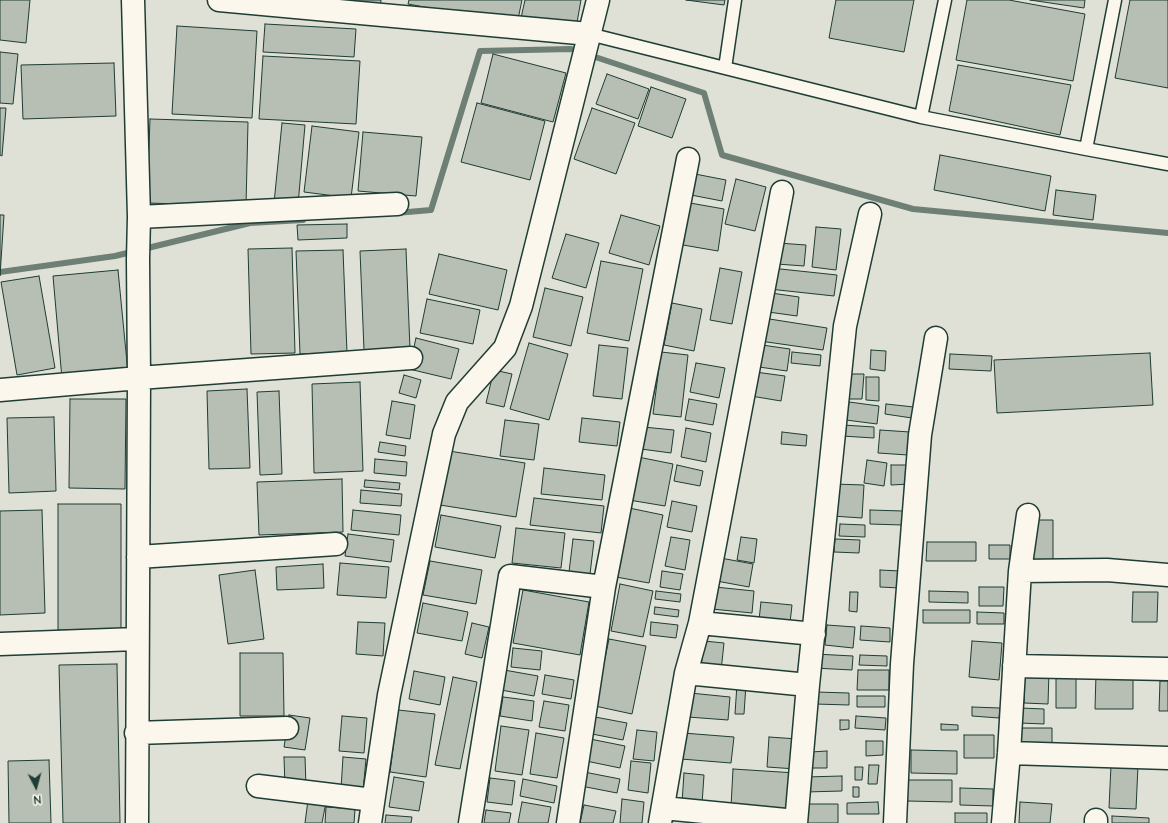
<!DOCTYPE html>
<html>
<head>
<meta charset="utf-8">
<style>
  body { margin:0 }
  #map { position:relative; width:1168px; height:823px; overflow:hidden; background:#f2f0e5; font-family:"Architects Daughter",sans-serif }
  canvas { display:block }
  .north { position:absolute; left:16px; top:767px; width:40px; height:40px; -webkit-text-stroke:3px #fbf7ec; paint-order:stroke; rotate:174deg; font-size:11px; font-weight:700; line-height:16px; text-align:center; color:#1f3d34 }
  .north::after { content:''; display:block; margin:auto; width:14px; height:18px; background:#1f3d34; clip-path:polygon(50% 0,100% 100%,50% 72%,0 100%) }
</style>
</head>
<body>
<div id="map">
<canvas width="1168" height="823"></canvas>
<div class="north">N</div>
</div>
<script>
const ctx = document.querySelector('canvas').getContext('2d');
ctx.lineJoin = 'round';
function fillPath(path, color) {
  ctx.fillStyle = color;
  ctx.fill(path, 'evenodd');
}
function poly(rows) {
  const path = new Path2D();
  for (const r of rows) {
    path.moveTo(r[0], r[1]);
    for (let i = 2; i < r.length; i += 2) path.lineTo(r[i], r[i + 1]);
  }
  return path;
}
function strokePath(path, color, width, dash) {
  ctx.strokeStyle = color;
  ctx.lineWidth = width;
  ctx.lineCap = dash ? 'butt' : 'round';
  ctx.setLineDash(dash || []);
  ctx.stroke(path);
}
fillPath(poly([
  [0,0,1168,0,1168,823,0,823]
]), '#e0e1d6');
strokePath(poly([
  [396,213,431,210,480,51,571,49,704,93,722,155,913,209,1168,233],
  [0,272,115,256,250,223,303,220]
]), '#6e7f75', 6);
const building = poly([
  [0,0,30,0,26,43,0,40,0,0],
  [327,0,381,0,380,11,327,0],
  [409,0,522,0,517,24,408,4,409,0],
  [525,0,581,0,576,28,521,18,525,0],
  [686,0,725,0,724,5,686,0],
  [836,0,914,0,904,52,829,38,836,0],
  [967,0,1009,0,1085,14,1073,81,956,60,967,0],
  [1030,0,1085,0,1084,8,1030,0],
  [1130,0,1168,0,1168,88,1115,78,1130,0],
  [265,24,356,29,354,57,263,52,265,24],
  [177,26,257,31,252,118,172,114,177,26],
  [0,52,18,54,13,104,0,103,0,52],
  [493,54,566,73,553,122,481,103,493,54],
  [263,56,360,61,356,124,259,119,263,56],
  [114,63,116,116,23,119,21,65,114,63],
  [958,65,1071,85,1060,135,949,111,958,65],
  [607,74,649,89,638,119,596,104,607,74],
  [651,87,686,99,672,138,638,126,651,87],
  [477,103,545,121,530,180,461,162,477,103],
  [0,108,6,108,2,156,0,155,0,108],
  [592,108,635,123,616,174,574,159,592,108],
  [150,119,248,122,246,206,147,203,150,119],
  [282,123,305,125,298,205,274,203,282,123],
  [312,126,359,132,351,198,304,192,312,126],
  [363,132,422,137,416,196,358,191,363,132],
  [940,155,1051,176,1045,211,934,190,940,155],
  [695,174,726,180,722,201,691,195,695,174],
  [736,179,766,187,755,231,725,224,736,179],
  [1056,190,1096,195,1093,220,1053,215,1056,190],
  [690,203,724,209,718,251,683,245,690,203],
  [0,215,4,215,0,276,0,215],
  [621,215,660,226,649,265,609,253,621,215],
  [347,224,347,238,298,240,297,225,347,224],
  [816,227,841,229,836,270,812,267,816,227],
  [566,234,599,243,586,288,552,278,566,234],
  [778,243,806,245,804,266,777,264,778,243],
  [292,248,295,353,251,354,248,249,292,248],
  [406,249,410,349,364,350,360,251,406,249],
  [343,250,347,353,300,354,296,251,343,250],
  [439,254,507,270,498,310,429,294,439,254],
  [601,261,643,269,629,341,587,333,601,261],
  [720,268,742,272,732,324,710,320,720,268],
  [771,268,837,275,834,296,769,289,771,268],
  [118,270,128,373,62,379,53,276,118,270],
  [39,276,55,368,17,375,1,282,39,276],
  [545,288,583,297,571,346,533,337,545,288],
  [764,292,799,297,797,316,761,311,764,292],
  [427,299,480,310,473,344,420,333,427,299],
  [672,303,702,309,694,351,664,345,672,303],
  [763,318,827,328,823,350,760,341,763,318],
  [416,338,459,349,451,379,409,369,416,338],
  [529,343,568,354,549,420,510,409,529,343],
  [599,345,628,348,622,399,593,396,599,345],
  [762,345,790,349,787,371,759,367,762,345],
  [871,350,886,351,885,371,870,369,871,350],
  [661,352,688,355,681,417,653,414,661,352],
  [792,352,821,355,820,366,791,363,792,352],
  [1150,353,1153,405,997,413,994,360,1150,353],
  [950,354,992,356,991,371,949,369,950,354],
  [696,363,725,368,719,398,690,392,696,363],
  [494,370,512,374,504,407,486,403,494,370],
  [755,372,785,376,781,401,751,396,755,372],
  [848,374,864,374,862,399,847,399,848,374],
  [404,375,421,380,416,398,399,393,404,375],
  [866,377,879,377,879,401,866,400,866,377],
  [360,382,363,471,314,473,312,384,360,382],
  [247,389,250,468,209,469,207,391,247,389],
  [279,391,282,474,260,475,257,392,279,391],
  [70,399,126,399,125,489,69,488,70,399],
  [689,399,717,404,713,425,685,420,689,399],
  [392,401,415,405,410,439,386,435,392,401],
  [849,402,879,406,877,424,846,420,849,402],
  [886,404,914,407,912,418,885,414,886,404],
  [54,417,56,491,9,493,7,418,54,417],
  [582,418,620,422,617,446,579,442,582,418],
  [505,420,539,424,534,460,500,456,505,420],
  [843,425,874,427,874,438,842,436,843,425],
  [643,427,674,430,671,453,641,449,643,427],
  [686,428,711,433,706,462,681,457,686,428],
  [880,430,910,432,908,455,878,453,880,430],
  [782,432,807,435,806,446,781,444,782,432],
  [380,442,406,446,405,456,378,452,380,442],
  [449,451,525,463,516,517,440,505,449,451],
  [638,457,673,464,665,506,629,500,638,457],
  [375,459,407,462,406,476,374,473,375,459],
  [867,460,887,463,884,486,864,483,867,460],
  [677,465,703,471,700,486,674,481,677,465],
  [891,465,909,465,910,484,891,485,891,465],
  [544,468,605,475,602,500,541,494,544,468],
  [342,479,343,532,259,535,257,482,342,479],
  [365,480,400,483,399,490,364,487,365,480],
  [834,484,864,485,862,518,832,516,834,484],
  [361,490,402,494,401,506,360,503,361,490],
  [534,498,604,506,601,533,530,525,534,498],
  [672,501,697,506,692,532,667,527,672,501],
  [58,504,121,504,121,630,58,630,58,504],
  [629,508,663,515,649,583,616,577,629,508],
  [42,510,45,613,0,615,0,511,42,510],
  [353,510,401,515,399,535,351,530,353,510],
  [870,510,903,511,902,525,870,524,870,510],
  [441,515,501,526,495,558,435,547,441,515],
  [1034,520,1053,520,1053,567,1033,567,1034,520],
  [840,524,865,525,865,537,839,536,840,524],
  [516,528,565,533,561,568,512,563,516,528],
  [348,534,394,540,391,562,345,556,348,534],
  [671,537,690,540,685,570,665,566,671,537],
  [741,537,757,539,754,563,737,560,741,537],
  [573,539,594,541,590,574,569,572,573,539],
  [835,539,860,540,859,553,834,552,835,539],
  [927,542,976,542,976,561,926,561,927,542],
  [989,545,1010,545,1010,559,989,559,989,545],
  [715,557,753,564,749,587,711,580,715,557],
  [430,561,482,570,476,604,423,595,430,561],
  [340,563,389,567,386,598,337,595,340,563],
  [323,564,324,588,277,590,276,567,323,564],
  [255,570,264,639,228,644,219,575,255,570],
  [880,570,900,571,900,588,880,587,880,570],
  [662,571,683,574,680,590,660,587,662,571],
  [620,584,653,591,643,637,611,631,620,584],
  [715,587,754,591,752,613,712,609,715,587],
  [979,587,1004,587,1003,606,979,606,979,587],
  [523,590,589,602,580,655,513,643,523,590],
  [656,591,681,594,680,602,655,599,656,591],
  [929,591,968,592,968,603,929,602,929,591],
  [850,592,858,592,857,612,849,611,850,592],
  [1133,592,1158,592,1157,622,1132,622,1133,592],
  [761,602,792,605,790,623,759,620,761,602],
  [423,603,468,612,462,641,417,633,423,603],
  [655,607,679,610,678,617,654,614,655,607],
  [923,610,970,610,970,623,923,623,923,610],
  [977,612,1004,613,1004,624,977,624,977,612],
  [358,622,385,623,383,656,356,654,358,622],
  [651,622,678,625,676,638,650,635,651,622],
  [472,623,489,627,482,658,465,654,472,623],
  [827,625,855,627,853,648,825,645,827,625],
  [861,626,890,628,890,642,860,640,861,626],
  [609,639,646,646,632,714,595,706,609,639],
  [704,641,724,643,721,671,701,668,704,641],
  [972,641,1002,643,999,680,969,677,972,641],
  [513,648,542,651,540,670,511,667,513,648],
  [240,653,283,653,284,716,240,716,240,653],
  [815,654,853,656,852,670,814,668,815,654],
  [860,655,887,656,887,666,859,665,860,655],
  [117,664,120,823,63,823,59,665,117,664],
  [504,670,538,676,534,696,501,690,504,670],
  [858,670,889,670,889,690,857,690,858,670],
  [414,671,445,677,440,705,409,699,414,671],
  [1025,671,1049,671,1048,704,1024,703,1025,671],
  [1076,673,1076,708,1056,708,1056,674,1076,673],
  [1096,674,1133,674,1133,709,1095,709,1096,674],
  [545,675,574,680,571,699,542,694,545,675],
  [453,677,477,682,460,769,435,765,453,677],
  [1160,681,1168,681,1168,711,1159,711,1160,681],
  [737,684,746,684,744,714,735,714,737,684],
  [816,692,849,693,849,705,815,704,816,692],
  [690,693,730,697,728,720,688,717,690,693],
  [857,696,885,696,885,707,857,707,857,696],
  [503,697,534,701,532,721,500,716,503,697],
  [544,701,569,705,565,731,539,727,544,701],
  [972,707,1000,708,999,718,972,716,972,707],
  [1020,708,1044,709,1044,724,1020,723,1020,708],
  [398,710,435,714,426,777,390,772,398,710],
  [289,715,310,718,305,750,284,747,289,715],
  [342,716,367,718,364,753,339,751,342,716],
  [856,716,886,718,885,730,855,728,856,716],
  [595,717,627,723,623,740,592,734,595,717],
  [840,720,849,720,849,729,840,730,840,720],
  [941,724,958,725,958,730,941,730,941,724],
  [501,726,529,730,522,775,495,771,501,726],
  [1019,728,1052,728,1052,746,1018,745,1019,728],
  [637,730,657,732,654,761,633,759,637,730],
  [536,733,564,738,557,778,530,774,536,733],
  [683,733,734,737,731,763,681,759,683,733],
  [964,735,994,735,994,758,964,758,964,735],
  [769,737,798,739,796,769,767,767,769,737],
  [590,739,625,746,620,768,586,761,590,739],
  [866,741,883,741,883,755,866,756,866,741],
  [911,750,957,751,957,774,911,773,911,750],
  [827,751,827,768,811,768,811,752,827,751],
  [284,757,305,757,306,787,285,787,284,757],
  [343,757,366,759,363,791,341,789,343,757],
  [49,760,51,823,9,823,8,761,49,760],
  [631,761,651,763,648,793,628,790,631,761],
  [869,765,879,765,877,784,868,784,869,765],
  [1111,765,1138,766,1136,809,1109,808,1111,765],
  [855,767,863,767,862,780,855,780,855,767],
  [733,769,796,773,794,811,731,807,733,769],
  [584,772,620,779,617,793,581,786,584,772],
  [684,773,704,775,702,804,682,803,684,773],
  [842,776,842,791,805,792,805,777,842,776],
  [394,777,424,782,419,811,389,807,394,777],
  [490,778,515,781,512,805,487,802,490,778],
  [523,779,557,786,554,803,520,796,523,779],
  [908,780,952,780,952,802,907,801,908,780],
  [853,787,859,787,859,797,853,797,853,787],
  [960,788,993,789,993,806,960,805,960,788],
  [622,799,644,802,642,823,620,823,622,799],
  [308,800,326,802,322,823,305,823,308,800],
  [522,802,551,807,548,823,518,823,522,802],
  [878,802,879,814,847,814,847,803,878,802],
  [1020,802,1052,804,1050,823,1019,823,1020,802],
  [802,804,838,804,838,823,802,823,802,804],
  [584,805,616,811,613,823,580,823,584,805],
  [326,807,355,809,354,823,325,823,326,807],
  [486,810,511,813,509,823,484,823,486,810],
  [955,813,987,813,987,823,955,823,955,813],
  [386,815,412,817,411,823,385,823,386,815],
  [1112,816,1149,818,1149,823,1112,823,1112,816]
]);
fillPath(building, '#b7beb3');
strokePath(building, '#1f3d34', 1);
const lane = poly([
  [589,34,921,117,1086,149,1168,164],
  [725,68,735,0],
  [921,117,945,0],
  [1086,149,1115,0]
]);
const street = poly([
  [133,0,139,217,138,259,139,378,137,823],
  [219,0,589,34],
  [782,192,700,623,814,634],
  [139,217,397,204],
  [0,390,139,378,411,358],
  [138,557,336,544],
  [1020,571,1028,515],
  [700,623,686,673,808,685],
  [0,644,137,639],
  [1014,666,1168,669],
  [136,733,287,728],
  [1009,753,1168,758],
  [258,786,373,800],
  [663,808,796,821],
  [370,823,389,695,444,434,457,402,505,348,521,306,598,0],
  [470,823,510,576,604,587],
  [568,823,604,587,688,159],
  [660,823,686,673],
  [796,823,808,685,845,326,870,214],
  [895,823,902,664,920,435,936,338],
  [1003,823,1009,753,1020,571,1107,570,1168,575],
  [1096,823,1096,820]
]);
strokePath(lane, '#1f3d34', 15);
strokePath(street, '#1f3d34', 25);
strokePath(lane, '#fbf7ec', 12);
strokePath(street, '#fbf7ec', 22);
</script>
</body>
</html>
